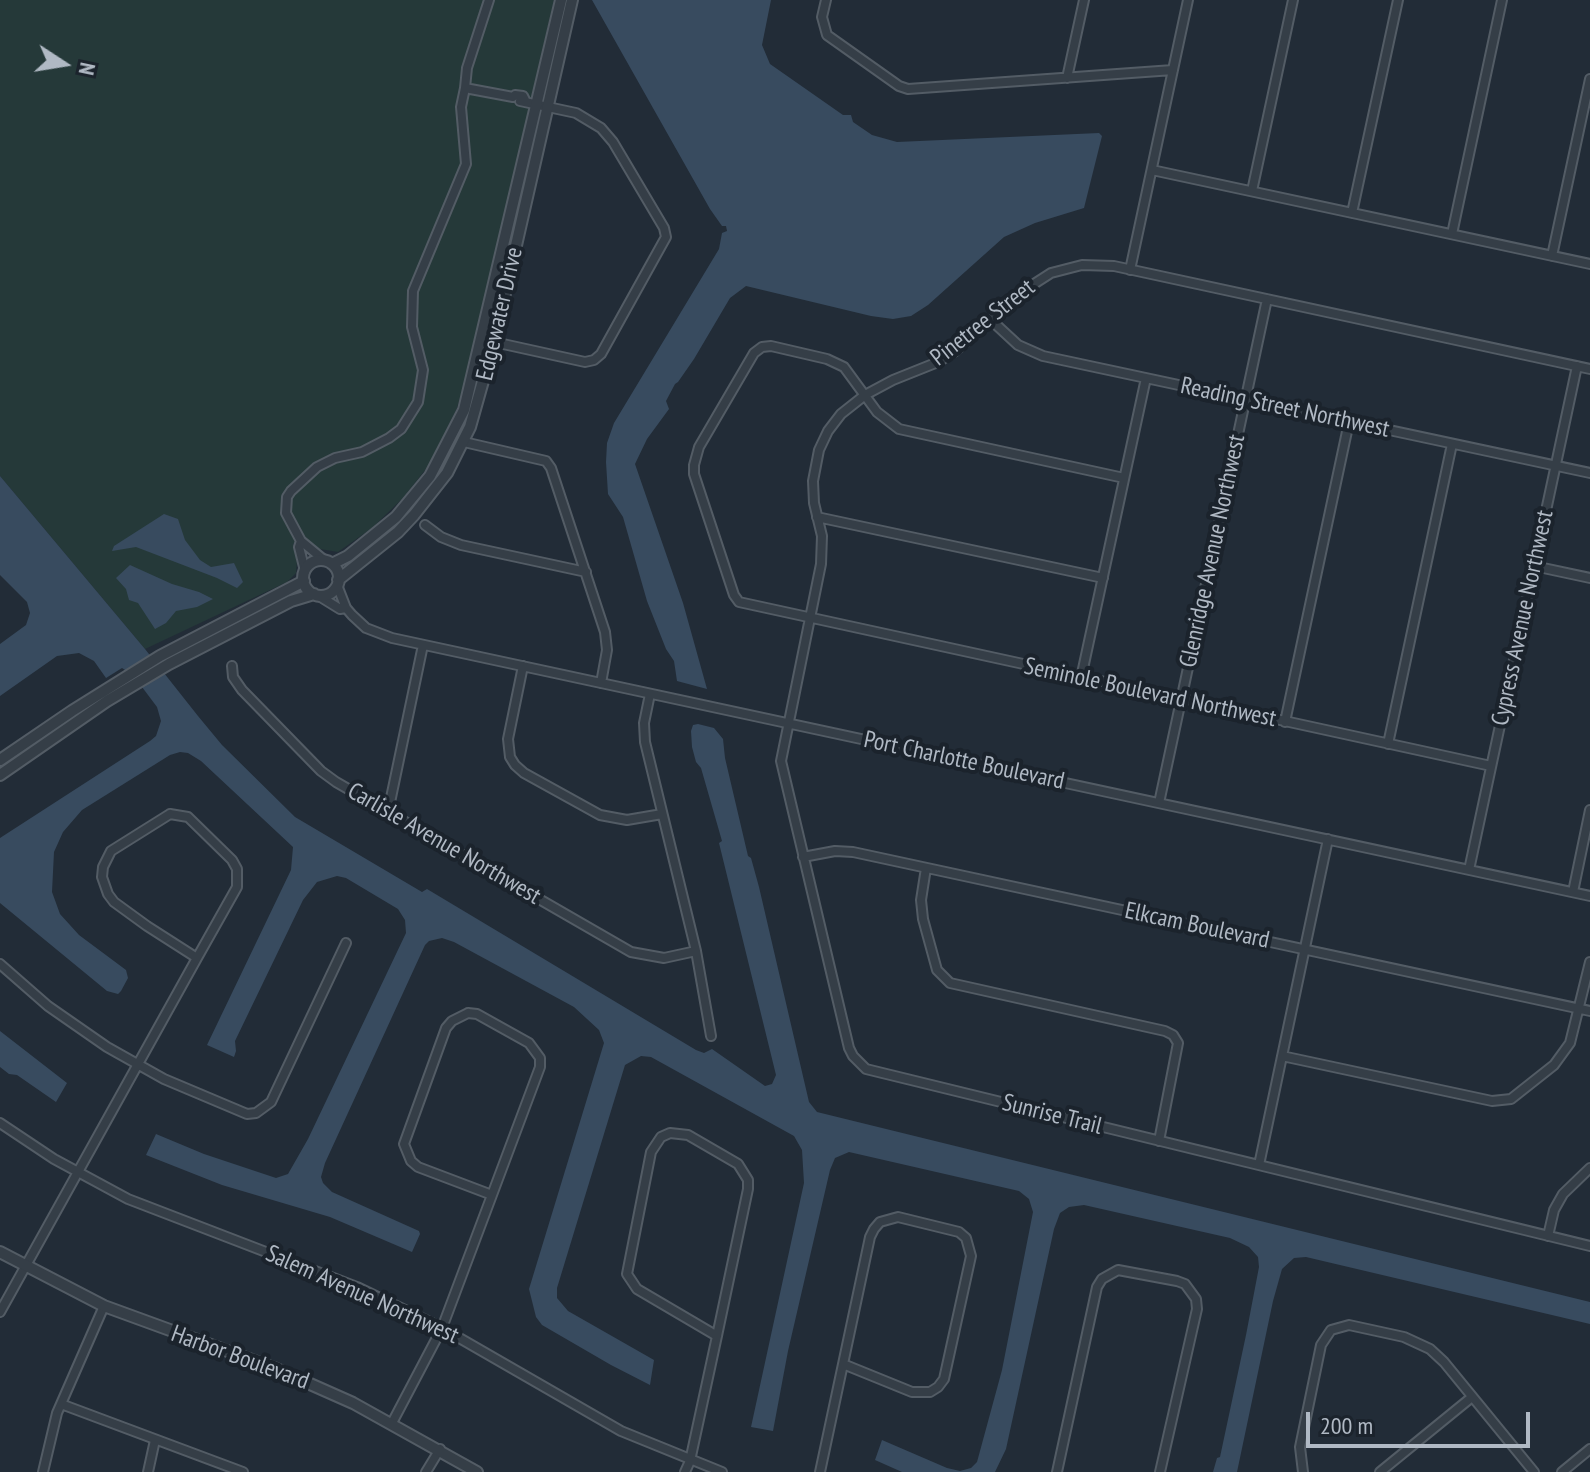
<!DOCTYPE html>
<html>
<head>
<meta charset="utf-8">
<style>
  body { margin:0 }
  #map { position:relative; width:1590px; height:1472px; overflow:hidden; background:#222c37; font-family:"PT Sans Narrow",sans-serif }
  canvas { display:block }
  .north { position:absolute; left:24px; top:24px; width:80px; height:80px; -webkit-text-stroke:6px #1b232c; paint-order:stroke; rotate:102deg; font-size:22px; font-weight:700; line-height:32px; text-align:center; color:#b0b9c4 }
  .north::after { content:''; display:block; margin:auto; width:28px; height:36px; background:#b0b9c4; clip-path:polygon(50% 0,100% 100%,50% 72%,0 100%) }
  .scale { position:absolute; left:1306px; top:1412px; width:224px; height:36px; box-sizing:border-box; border:4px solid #b0b9c4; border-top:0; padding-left:10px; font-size:24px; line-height:28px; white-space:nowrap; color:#b0b9c4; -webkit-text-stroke:6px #1b232c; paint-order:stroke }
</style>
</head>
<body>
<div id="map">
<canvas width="1590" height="1472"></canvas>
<div class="north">N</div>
<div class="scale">200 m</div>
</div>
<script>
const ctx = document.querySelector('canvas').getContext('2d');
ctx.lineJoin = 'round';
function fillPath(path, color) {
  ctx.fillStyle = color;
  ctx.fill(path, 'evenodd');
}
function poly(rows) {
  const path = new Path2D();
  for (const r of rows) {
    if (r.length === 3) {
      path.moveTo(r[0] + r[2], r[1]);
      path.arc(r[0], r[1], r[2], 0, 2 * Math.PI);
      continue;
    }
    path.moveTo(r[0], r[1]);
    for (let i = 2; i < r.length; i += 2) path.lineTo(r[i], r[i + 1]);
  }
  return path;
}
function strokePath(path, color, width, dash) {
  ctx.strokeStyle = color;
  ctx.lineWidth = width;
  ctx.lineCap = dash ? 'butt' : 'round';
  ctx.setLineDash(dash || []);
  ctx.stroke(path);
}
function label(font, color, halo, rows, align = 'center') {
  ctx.font = font + ' "PT Sans Narrow",sans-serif';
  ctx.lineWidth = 8;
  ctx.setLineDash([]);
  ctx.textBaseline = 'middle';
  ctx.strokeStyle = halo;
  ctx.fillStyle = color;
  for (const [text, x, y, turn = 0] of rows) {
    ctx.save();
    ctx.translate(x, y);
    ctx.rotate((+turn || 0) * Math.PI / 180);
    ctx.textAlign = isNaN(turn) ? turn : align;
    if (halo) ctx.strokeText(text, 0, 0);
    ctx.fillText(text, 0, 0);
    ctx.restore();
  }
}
fillPath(poly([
  [0,0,554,0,469,367,457,408,429,465,403,498,372,528,338,552,314,548,306,537,293,544,297,560,296,573,287,582,145,649,0,476]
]), '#253939');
fillPath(poly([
  [592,0,771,0,762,45,770,64,843,115,851,115,853,122,872,135,897,142,1099,133,1102,136,1084,208,1035,223,1004,237,928,305,911,316,893,319,871,316,746,286,730,298,694,359,678,382,675,384,666,401,669,409,647,439,635,464,683,603,707,689,677,681,674,661,666,649,647,601,623,517,608,494,606,462,607,443,614,423,719,249,722,233,727,231,726,226,722,226,710,209],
  [0,476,145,649,198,716,222,745,295,817,422,892,427,889,696,1050,704,1053,712,1049,765,1086,772,1084,776,1075,719,843,722,841,701,768,696,762,692,747,691,731,693,725,698,724,714,728,723,739,725,758,748,856,751,858,759,887,809,1102,817,1112,1590,1302,1590,1324,1306,1257,1294,1258,1282,1269,1273,1301,1237,1472,1213,1472,1217,1458,1220,1457,1246,1335,1259,1267,1258,1257,1249,1247,1230,1238,1084,1205,1069,1207,1060,1213,1054,1229,1006,1449,995,1472,902,1472,875,1460,882,1440,947,1468,960,1471,971,1468,977,1462,1002,1370,1033,1212,1029,1199,1019,1191,849,1152,835,1158,830,1170,788,1351,773,1431,751,1427,804,1183,802,1150,794,1136,651,1057,641,1056,625,1065,557,1288,557,1298,568,1311,654,1360,650,1385,611,1365,542,1325,536,1317,529,1289,604,1043,599,1030,574,1007,454,942,442,938,429,941,425,945,325,1163,321,1177,323,1183,332,1192,419,1231,420,1234,412,1252,330,1217,222,1185,146,1155,156,1134,204,1154,276,1178,288,1174,308,1139,406,933,405,920,398,909,346,878,337,876,317,882,303,900,235,1041,236,1051,234,1057,207,1045,291,870,293,847,201,761,188,753,180,752,170,755,82,810,63,832,54,852,52,892,60,914,79,935,126,970,128,978,121,991,118,994,107,991,0,903,0,838,150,741,156,736,161,721,157,707,133,675,122,668,106,678,94,661,79,653,57,656,0,696,0,644,26,625,30,613,27,602,0,575],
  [164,514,178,519,185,540,200,560,211,567,234,563,243,582,237,588,217,578,136,547,112,551,114,546],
  [130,565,172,584,199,592,213,599,197,607,176,611,166,623,155,629,138,603,129,600,126,589,116,578],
  [0,1031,67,1083,56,1102,17,1075,9,1074,0,1067]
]), '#384b5f');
const minor = poly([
  [826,0,822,17,827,35,899,86,908,89,1173,70],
  [1067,78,1084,0],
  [465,88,467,68,489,0],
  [1152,170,1590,264],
  [1252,191,1293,0],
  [1352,213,1398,0],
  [1452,234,1502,0],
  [1552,256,1590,79],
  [1130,270,1188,0],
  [991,320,1018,345,1043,356,1590,473],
  [494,342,585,362,594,360,601,354,666,237,664,228,613,142,601,128,576,113,520,101],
  [1590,369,1114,266,1082,265,1051,273,1023,291,954,352,938,362,893,380,865,395,841,414,828,431,819,450,813,481,814,503,822,536,821,564,781,761,849,1048,853,1056,866,1069,1590,1246],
  [464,442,546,461,551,468,605,632,607,650,601,683],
  [1124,478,899,429,877,412,844,367,827,359,771,346,762,347,754,353,699,447,694,465,694,474,734,595,739,602,1491,766],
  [817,517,1103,578],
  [425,525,441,537,461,545,586,572],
  [301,541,286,513,287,497,291,491,317,467,335,458,362,452,389,438,401,429,418,402,423,370,412,327,413,291,466,164,461,107,465,88,513,97,515,95,523,96,525,100],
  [1534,566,1590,578],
  [305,571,299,547,301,541,324,560],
  [337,585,346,608,352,615,366,628,392,638,1590,896],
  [319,596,340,609,346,608],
  [232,666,233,677,242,690,321,771,336,782,631,952,664,958,696,951],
  [523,666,508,739,510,757,515,765,524,773,600,815,627,820,662,814],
  [1081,678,1146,378],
  [650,694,644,723,645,742,696,951,711,1036],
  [1285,722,1349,422],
  [1388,744,1452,444],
  [1159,803,1267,299],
  [388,812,423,645],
  [170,814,188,817,232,860,237,869,237,887,197,958,147,926,114,902,108,894,102,877,103,867,111,851,170,814],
  [803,857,835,851,853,852,1590,1011],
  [926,868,921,900,923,919,937,970,950,983,1165,1031,1173,1035,1178,1043,1159,1141],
  [1469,870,1577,366],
  [1573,892,1590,810],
  [0,964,48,1006,107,1047,164,1079,247,1114,256,1113,271,1102,346,943],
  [468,1013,477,1014,529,1043,540,1058,540,1067,492,1195,418,1167,411,1161,404,1144,446,1028,452,1021,468,1013],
  [1282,1056,1492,1101,1511,1099,1554,1065,1570,1043,1590,962],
  [0,1123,54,1159,128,1199,357,1287,442,1328,621,1431,722,1472],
  [1259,1165,1328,839],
  [1548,1236,1554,1210,1563,1194,1590,1168],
  [0,1312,197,958],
  [61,1404,243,1472],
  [392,1423,442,1328,492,1195],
  [43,1472,57,1413,104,1306],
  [148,1472,155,1440],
  [426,1472,440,1449],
  [685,1472,690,1461,717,1336,748,1189,748,1180,738,1164,688,1135,670,1133,661,1137,651,1152,627,1274,637,1289,717,1336],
  [820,1472,843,1364,870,1237,874,1229,880,1222,898,1217,959,1232,966,1238,971,1256,944,1379,938,1387,930,1392,912,1392,843,1364],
  [1057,1472,1097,1287,1102,1279,1118,1270,1177,1281,1185,1284,1196,1299,1197,1309,1160,1472],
  [1303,1472,1300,1447,1321,1345,1331,1330,1349,1325,1404,1337,1430,1349,1444,1362,1534,1472],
  [1380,1472,1472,1397],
  [1562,1472,1590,1449]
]);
const tertiary = poly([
  [321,578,18],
  [332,564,348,556,396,517,430,476,464,410,561,0],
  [338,580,398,532,414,515,447,473,470,427,494,342,572,0],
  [0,760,72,711,160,656,304,581],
  [0,775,107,701,169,664,291,601,314,594],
  [0,1252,104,1306,274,1368,353,1403,477,1472]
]);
strokePath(minor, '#535c65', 12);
strokePath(tertiary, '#535c65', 14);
strokePath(minor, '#353e47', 8);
strokePath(tertiary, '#353e47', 10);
label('24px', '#b0b9c4', '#1b232c', [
  ["Edgewater Drive",500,314,-77],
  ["Pinetree Street",983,323,-38],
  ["Reading Street Northwest",1285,408,12],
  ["Glenridge Avenue Northwest",1213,551,-78],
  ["Cypress Avenue Northwest",1523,618,-78],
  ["Seminole Boulevard Northwest",1150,693,12],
  ["Port Charlotte Boulevard",964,761,12],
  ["Carlisle Avenue Northwest",444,844,30],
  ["Elkcam Boulevard",1197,926,12],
  ["Sunrise Trail",1052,1115,14],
  ["Salem Avenue Northwest",362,1295,24],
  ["Harbor Boulevard",240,1358,20]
]);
</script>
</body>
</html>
